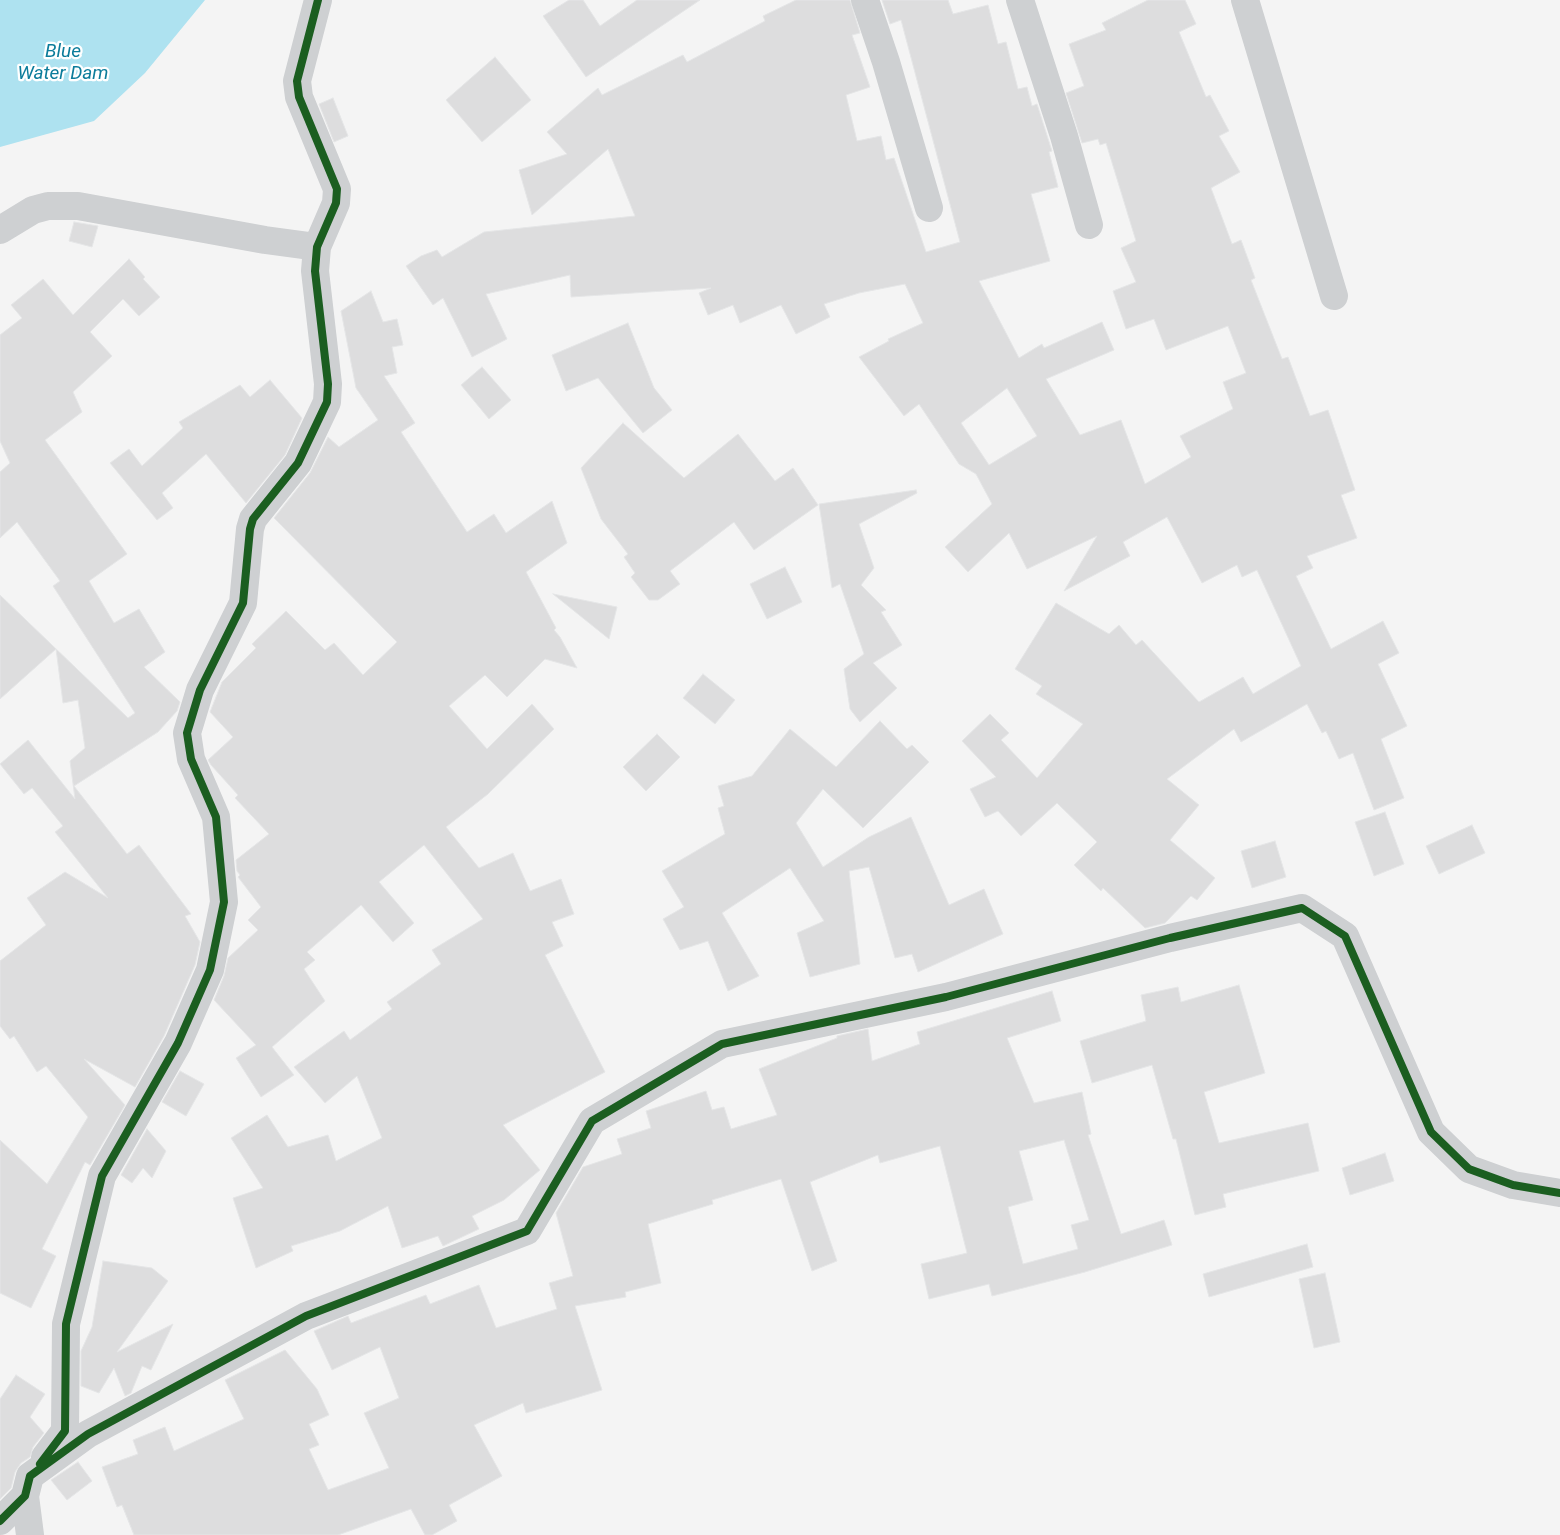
<!DOCTYPE html>
<html>
<head>
<meta charset="utf-8">
<style>
  body { margin:0 }
  canvas { display:block; background:#f4f4f4 }
</style>
</head>
<body>
<canvas width="1560" height="1535"></canvas>
<script>
const ctx = document.querySelector('canvas').getContext('2d');
ctx.lineJoin = 'round';
function fillPath(path, color) {
  ctx.fillStyle = color;
  ctx.fill(path, 'evenodd');
}
function poly(rows) {
  const path = new Path2D();
  for (const r of rows) {
    path.moveTo(r[0], r[1]);
    for (let i = 2; i < r.length; i += 2) path.lineTo(r[i], r[i + 1]);
  }
  return path;
}
function strokePath(path, color, width, dash) {
  ctx.strokeStyle = color;
  ctx.lineWidth = width;
  ctx.lineCap = dash ? 'butt' : 'round';
  ctx.setLineDash(dash || []);
  ctx.stroke(path);
}
function label(font, color, halo, rows, align = 'center') {
  ctx.font = font + ' Roboto,sans-serif';
  ctx.lineWidth = 4.5;
  ctx.setLineDash([]);
  ctx.textBaseline = 'middle';
  ctx.strokeStyle = halo;
  ctx.fillStyle = color;
  for (const [text, x, y, turn = 0] of rows) {
    ctx.save();
    ctx.translate(x, y);
    ctx.rotate((+turn || 0) * Math.PI / 180);
    ctx.textAlign = isNaN(turn) ? turn : align;
    if (halo) ctx.strokeText(text, 0, 0);
    ctx.fillText(text, 0, 0);
    ctx.restore();
  }
}
fillPath(poly([
  [0,0,205,0,145,73,94,121,0,147]
]), '#aee2f0');
const building = poly([
  [569,0,583,0,600,26,637,0,700,0,586,77,543,16,569,0],
  [796,0,850,0,860,33,852,35,870,87,846,95,857,141,881,136,886,160,894,158,926,252,960,242,901,20,890,24,882,0,948,0,953,14,988,5,998,44,1006,42,1018,89,1027,87,1032,106,1037,104,1052,151,1049,152,1058,187,1031,194,1050,261,979,281,1019,358,1042,344,1044,348,1102,322,1114,350,1046,379,1080,435,1121,420,1145,484,1191,457,1180,436,1233,409,1223,382,1246,373,1228,326,1166,350,1154,319,1126,329,1113,291,1136,282,1121,248,1136,241,1106,143,1100,145,1098,139,1082,143,1066,93,1084,86,1069,44,1106,30,1102,23,1148,0,1185,0,1196,24,1179,32,1206,97,1210,95,1229,131,1219,136,1240,172,1211,188,1232,244,1241,240,1255,278,1251,280,1282,359,1288,357,1310,416,1328,410,1355,490,1341,495,1357,538,1307,556,1313,568,1296,576,1331,649,1383,621,1399,653,1378,664,1407,726,1381,739,1404,798,1374,810,1353,753,1339,759,1326,731,1322,733,1307,704,1241,742,1234,729,1167,779,1199,805,1170,840,1215,878,1197,900,1191,896,1165,923,1145,928,1103,888,1101,891,1074,865,1097,842,1057,803,1021,836,998,811,985,817,970,789,996,777,962,741,990,714,1009,733,1001,740,1037,778,1083,724,1036,694,1042,686,1015,669,1056,603,1109,634,1119,625,1136,645,1142,640,1199,702,1243,677,1253,694,1301,666,1257,570,1242,577,1237,565,1202,583,1167,517,1123,542,1130,556,1064,591,1097,536,1027,569,1009,533,968,572,945,547,992,504,976,474,959,464,919,404,904,416,859,357,889,341,888,339,923,323,905,284,859,293,824,304,830,317,796,334,781,305,740,323,733,305,708,315,699,293,711,288,571,297,570,275,486,294,507,339,472,357,443,298,433,305,406,266,421,256,437,250,442,257,484,232,635,216,608,149,532,215,519,170,567,154,547,132,598,88,602,95,683,55,687,62,765,21,763,16,796,0],
  [1007,388,1037,436,989,465,961,423,1007,388],
  [495,57,531,100,482,142,446,100,495,57],
  [333,98,348,136,334,142,319,104,333,98],
  [74,222,98,226,92,247,69,241,74,222],
  [129,259,145,277,143,279,160,297,139,316,123,299,90,332,112,356,73,392,82,412,45,440,127,554,89,581,114,623,139,609,165,652,144,667,180,702,177,711,158,732,74,786,127,854,139,845,191,914,185,916,200,942,195,965,164,1036,135,1087,84,1059,125,1105,90,1165,85,1162,42,1249,56,1256,31,1308,0,1293,0,1140,47,1184,88,1117,46,1066,37,1072,14,1036,10,1039,0,1026,0,961,46,925,27,898,65,872,108,898,55,832,63,826,32,788,24,794,0,764,28,740,75,799,70,761,85,748,78,700,63,703,56,649,0,699,0,595,128,718,135,713,53,586,60,581,17,522,0,538,0,472,10,463,0,441,0,335,22,318,11,305,43,279,73,315,129,259],
  [371,291,383,322,397,319,403,345,392,347,397,373,384,376,415,423,401,432,467,532,494,514,506,533,552,501,567,543,526,572,556,628,554,630,560,637,577,668,545,659,507,697,485,675,449,706,487,749,532,704,554,729,488,794,446,827,479,868,513,853,530,891,561,879,574,914,552,922,563,946,545,955,605,1072,503,1125,540,1170,504,1200,472,1216,479,1229,443,1246,438,1236,402,1248,388,1206,340,1231,291,1246,293,1251,256,1268,233,1198,263,1188,231,1138,267,1115,288,1147,328,1135,336,1161,382,1138,357,1076,325,1103,294,1067,344,1031,350,1040,392,1009,387,1002,441,964,432,950,483,919,424,845,379,882,414,923,393,942,361,905,307,952,315,960,304,969,325,1001,272,1047,294,1075,261,1097,236,1058,256,1045,214,1000,224,976,228,958,258,930,248,920,261,907,238,877,240,875,237,871,236,860,269,834,235,798,238,795,211,765,208,760,233,737,210,712,222,682,256,648,252,644,286,611,325,650,334,643,363,675,397,642,274,518,310,473,328,437,339,447,378,420,356,388,341,311,371,291],
  [628,323,654,388,672,410,643,433,598,378,566,391,552,355,628,323],
  [482,367,511,400,489,419,461,385,482,367],
  [270,380,302,418,285,455,246,503,206,454,162,493,173,508,157,520,110,463,129,449,142,466,183,428,179,422,240,385,250,397,270,380],
  [623,423,684,478,738,434,775,481,793,468,818,505,754,550,734,522,670,571,680,584,658,600,649,600,631,577,635,573,624,557,628,554,601,519,581,468,623,423],
  [916,490,917,493,859,524,874,568,861,585,886,610,881,612,902,645,873,663,897,688,860,722,850,709,844,669,864,654,840,584,832,588,819,504,916,490],
  [785,567,802,602,767,619,750,584,785,567],
  [553,594,617,607,609,639,553,594],
  [703,674,735,700,715,724,683,698,703,674],
  [880,721,907,749,912,745,929,762,863,828,823,789,796,823,823,867,869,837,911,817,949,905,984,889,1003,934,918,972,912,954,895,958,869,867,849,871,860,964,810,977,797,933,824,921,790,868,722,913,759,976,728,991,708,941,680,950,663,919,684,907,662,871,725,834,718,808,724,806,718,786,752,776,790,729,836,767,880,721],
  [657,734,680,757,646,791,623,767,657,734],
  [1385,812,1404,864,1374,876,1355,822,1385,812],
  [1472,825,1485,853,1439,874,1426,846,1472,825],
  [1275,841,1286,877,1252,888,1241,851,1275,841],
  [1239,985,1265,1073,1204,1092,1219,1143,1308,1123,1319,1171,1223,1194,1226,1207,1195,1215,1176,1139,1173,1139,1152,1065,1092,1083,1080,1041,1146,1021,1141,995,1178,987,1181,1002,1239,985],
  [1052,991,1061,1021,1007,1038,1034,1103,1082,1092,1091,1134,1088,1135,1121,1234,1164,1220,1172,1245,1085,1272,992,1296,989,1284,929,1299,921,1264,967,1253,940,1146,880,1163,878,1155,810,1182,837,1261,812,1271,781,1179,712,1200,713,1204,648,1224,661,1283,625,1292,626,1297,575,1306,602,1390,526,1413,523,1403,474,1425,502,1476,449,1505,457,1521,432,1535,425,1535,411,1509,338,1535,134,1535,122,1505,117,1507,102,1467,138,1454,133,1440,165,1427,174,1451,244,1419,225,1380,285,1350,317,1389,329,1415,309,1424,319,1445,309,1449,328,1490,389,1468,364,1413,399,1398,380,1347,332,1370,314,1331,348,1316,351,1323,426,1295,430,1304,479,1285,496,1328,557,1309,549,1283,573,1276,556,1213,583,1167,622,1154,617,1139,651,1128,646,1111,706,1091,712,1110,724,1107,731,1129,777,1115,759,1069,837,1038,837,1036,868,1029,872,1061,920,1044,917,1032,1052,991],
  [1064,1140,1089,1220,1071,1225,1078,1249,1023,1264,1008,1207,1033,1200,1019,1151,1064,1140],
  [180,1071,204,1084,186,1116,162,1102,180,1071],
  [147,1129,166,1151,152,1178,143,1168,132,1183,121,1175,147,1129],
  [1385,1153,1394,1181,1350,1195,1342,1168,1385,1153],
  [1307,1244,1313,1267,1209,1297,1203,1274,1307,1244],
  [103,1261,152,1268,168,1281,117,1352,173,1324,151,1370,142,1366,131,1393,125,1396,114,1368,99,1393,81,1386,81,1351,92,1327,103,1261],
  [1325,1273,1340,1342,1314,1348,1299,1279,1325,1273],
  [16,1375,45,1394,30,1417,44,1433,33,1447,30,1457,21,1463,15,1472,11,1488,0,1499,0,1399,16,1375],
  [78,1462,92,1481,67,1500,51,1480,78,1462]
]);
fillPath(building, '#ddddde');
strokePath(building, '#e5e6e7', 1);
strokePath(poly([
  [865,0,886,62,929,208],
  [1020,0,1064,136,1089,225],
  [1245,0,1334,296],
  [0,230,33,210,48,206,78,206,265,240,317,247],
  [45,1457,65,1431,66,1324,102,1176,178,1043,210,970,224,902,216,817,191,759,187,733,200,690,243,603,250,529,253,519,298,463,327,402,328,384,315,271,317,247,336,203,337,189,299,97,297,81,318,0],
  [25,1496,30,1535],
  [0,1521,25,1496,30,1476,88,1434,306,1316,527,1231,592,1121,722,1044,946,997,1170,938,1302,908,1345,936,1431,1132,1469,1169,1513,1185,1560,1193]
]), '#ced0d2', 28);
strokePath(poly([
  [40,1464,65,1431,66,1324,102,1176,178,1043,210,970,224,902,216,817,191,759,187,733,200,690,243,603,250,529,253,519,298,463,327,402,328,384,315,271,317,247,336,203,337,189,299,97,297,81,318,0],
  [0,1521,25,1496,30,1476,88,1434,306,1316,527,1231,592,1121,722,1044,946,997,1170,938,1302,908,1345,936,1431,1132,1469,1169,1513,1185,1560,1193]
]), '#1b5e20', 8);
label('italic 19px', '#0c7c9b', '#fff', [
  ["Blue",63,52],
  ["Water Dam",63,74]
]);
</script>
</body>
</html>
